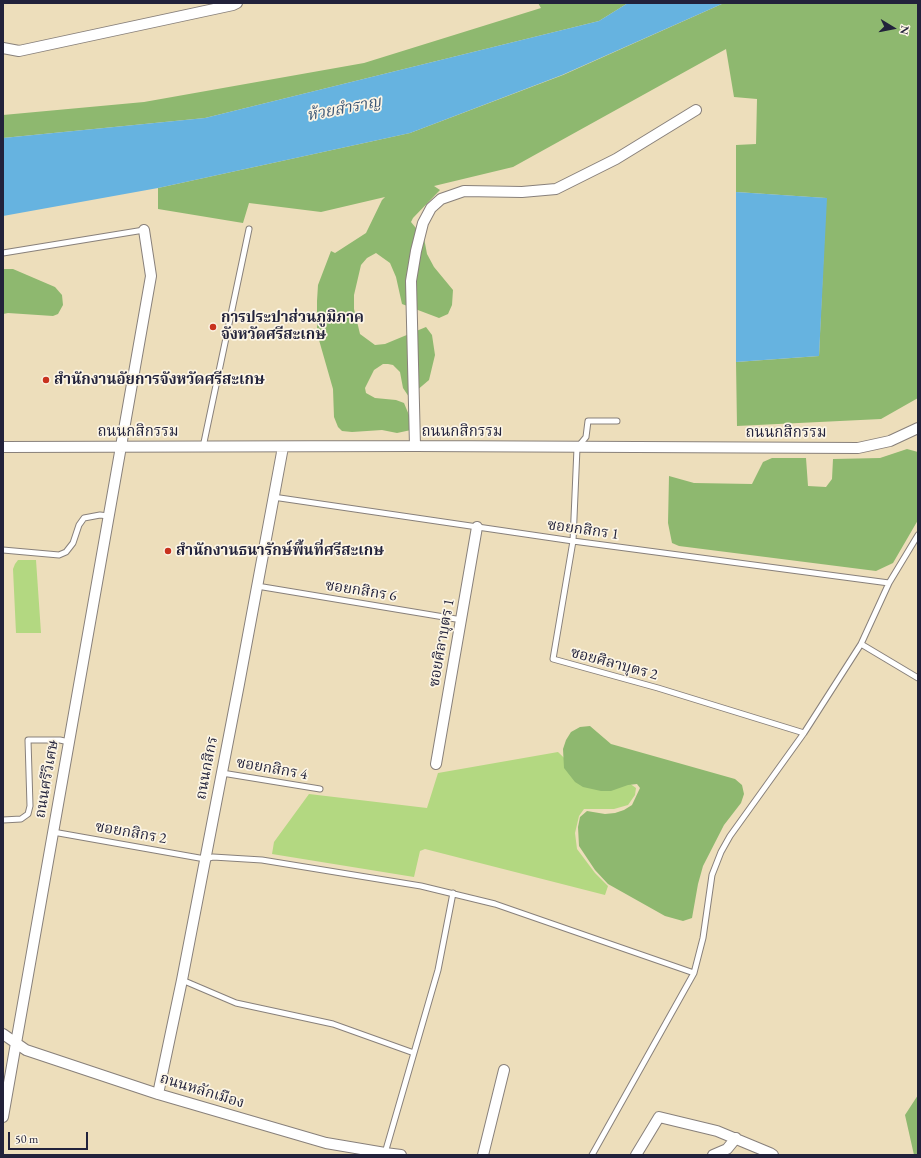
<!DOCTYPE html>
<html>
<head>
<meta charset="utf-8">
<style>
  body { margin:0 }
  #map { position:relative; width:921px; height:1158px; overflow:hidden; background:#eddebb; font-family:"EB Garamond",serif }
  canvas { display:block }
  .frame { position:absolute; inset:0; border:4px solid #22223b; pointer-events:none }
  .north { position:absolute; left:873px; top:8px; width:40px; height:40px; -webkit-text-stroke:3px #fcf5e5; paint-order:stroke; rotate:100deg; font-size:11px; font-weight:700; line-height:16px; text-align:center; color:#22223b }
  .north::after { content:''; display:block; margin:auto; width:14px; height:18px; background:#22223b; clip-path:polygon(50% 0,100% 100%,50% 72%,0 100%) }
  .scale { position:absolute; left:8px; top:1132px; width:80px; height:18px; box-sizing:border-box; border:2px solid #22223b; border-top:0; padding-left:5px; font-size:12px; line-height:14px; white-space:nowrap; color:#22223b; -webkit-text-stroke:3px #fcf5e5; paint-order:stroke }
</style>
</head>
<body>
<div id="map">
<canvas width="921" height="1158"></canvas>
<div class="frame"></div>
<div class="north">N</div>
<div class="scale">50 m</div>
</div>
<script>
const ctx = document.querySelector('canvas').getContext('2d');
ctx.lineJoin = 'round';
function fillPath(path, color) {
  ctx.fillStyle = color;
  ctx.fill(path, 'evenodd');
}
function poly(rows) {
  const path = new Path2D();
  for (const r of rows) {
    path.moveTo(r[0], r[1]);
    for (let i = 2; i < r.length; i += 2) path.lineTo(r[i], r[i + 1]);
  }
  return path;
}
function strokePath(path, color, width, dash) {
  ctx.strokeStyle = color;
  ctx.lineWidth = width;
  ctx.lineCap = dash ? 'butt' : 'round';
  ctx.setLineDash(dash || []);
  ctx.stroke(path);
}
function label(font, color, halo, rows, align = 'center') {
  ctx.font = font + ' "EB Garamond","Noto Serif Thai",serif';
  ctx.lineWidth = 3.5;
  ctx.setLineDash([]);
  ctx.textBaseline = 'middle';
  ctx.strokeStyle = halo;
  ctx.fillStyle = color;
  for (const [text, x, y, turn = 0] of rows) {
    ctx.save();
    ctx.translate(x, y);
    ctx.rotate((+turn || 0) * Math.PI / 180);
    ctx.textAlign = isNaN(turn) ? turn : align;
    if (halo) ctx.strokeText(text, 0, 0);
    ctx.fillText(text, 0, 0);
    ctx.restore();
  }
}
fillPath(poly([
  [18,560,36,560,41,633,16,633,13,569,15,564],
  [558,752,590,783,629,783,636,788,635,795,628,805,614,809,584,809,579,816,575,833,577,849,595,873,608,886,605,895,425,849,420,851,414,877,272,854,274,842,309,794,427,808,438,773]
]), '#b3d881');
fillPath(poly([
  [538,3,628,3,599,21,205,118,3,138,3,115,144,102,364,63,541,8],
  [724,3,918,3,918,398,881,419,737,426,736,362,819,356,826,198,736,192,736,145,756,144,757,99,734,97,726,49,513,167,434,186,440,190,413,218,411,222,424,238,427,254,434,267,453,290,452,305,448,314,439,318,402,304,396,277,390,263,376,253,367,258,361,265,354,295,354,309,360,334,375,345,385,344,426,327,432,335,435,355,429,380,409,397,403,388,400,372,393,365,388,364,383,364,374,370,365,388,366,393,375,398,396,400,404,403,411,420,411,430,397,433,382,430,352,432,342,431,338,427,334,417,333,389,317,333,317,301,318,285,331,251,335,253,366,233,382,200,385,197,321,212,249,203,243,223,158,209,158,188,410,133,563,75],
  [3,269,13,269,55,287,62,295,63,305,58,314,53,316,8,313,3,314],
  [907,449,918,452,918,520,893,563,876,571,679,546,672,543,668,523,669,476,694,483,752,484,763,462,772,458,806,458,808,486,826,487,832,479,833,459,880,458],
  [590,726,611,744,735,779,742,785,744,794,741,803,724,825,703,866,698,884,692,918,683,921,665,916,608,884,595,870,579,846,578,827,580,817,587,811,605,814,615,813,624,810,632,805,640,788,637,784,628,785,611,791,601,791,583,787,575,782,564,768,563,749,566,740,571,732,580,727],
  [918,1095,918,1155,914,1155,905,1115]
]), '#8eb86f');
fillPath(poly([
  [628,3,724,3,562,75,410,133,158,188,3,216,3,138,205,118,599,21],
  [736,192,827,198,819,356,736,362]
]), '#66b3e0');
const service = poly([
  [3,253,144,230],
  [617,421,588,421,586,437,577,448,573,541,553,659,658,688,804,733],
  [203,447,249,229],
  [273,497,573,541,889,583],
  [3,550,59,555,66,552,73,543,79,525,84,518,100,515,108,516],
  [257,586,462,620],
  [861,644,918,678],
  [222,773,320,789],
  [3,820,21,819,28,814,30,806,28,740,60,740,69,742],
  [53,832,205,859,213,857,262,860,421,886,495,904,694,973],
  [182,980,236,1003,333,1024,414,1053],
  [385,1153,438,970,453,893],
  [592,1155,694,973,703,938,712,875,721,852,730,836,804,733,861,644,889,583,918,535]
]);
const minor = poly([
  [3,48,19,51,233,5,237,3],
  [415,446,411,281,416,251,423,223,431,208,441,199,464,191,522,192,556,189,616,159,696,110],
  [3,447,415,446,858,448,890,441,918,428],
  [436,764,477,527],
  [3,1034,26,1050,158,1094,326,1143,385,1153,401,1155],
  [158,1094,182,980,239,684,283,447],
  [3,1117,151,276,144,230],
  [483,1155,504,1070],
  [636,1155,659,1117,717,1131,770,1153,773,1155],
  [713,1155,727,1149,736,1138]
]);
strokePath(service, '#88807b', 7);
strokePath(minor, '#88807b', 12);
strokePath(service, '#fff', 5);
strokePath(minor, '#fff', 10);
for (const [x, y, r, color] of [
  [213,327,4,"#c8321e"],
  [46,380,4,"#c8321e"],
  [168,551,4,"#c8321e"]
]) {
  const dot = new Path2D();
  dot.arc(x, y, r, 0, 2 * Math.PI);
  ctx.fillStyle = color;
  ctx.fill(dot);
  strokePath(dot, '#fcf5e5', 1.5);
}
label('bold 15px', '#22223b', '#fcf5e5', [
  ["การประปาส่วนภูมิภาค",221,318],
  ["จังหวัดศรีสะเกษ",221,335],
  ["สำนักงานอัยการจังหวัดศรีสะเกษ",54,380],
  ["สำนักงานธนารักษ์พื้นที่ศรีสะเกษ",176,551]
], 'left');
label('15px', '#22223b', '#fcf5e5', [
  ["ถนนกสิกรรม",138,432],
  ["ถนนกสิกรรม",462,432],
  ["ถนนกสิกรรม",786,433],
  ["ซอยกสิกร 1",583,530,8],
  ["ซอยกสิกร 6",361,591,9],
  ["ซอยศิลาบุตร 1",442,643,-80],
  ["ซอยศิลาบุตร 2",614,664,15],
  ["ถนนกสิกร",207,768,-79],
  ["ซอยกสิกร 4",272,769,10],
  ["ถนนศรีวิเศษ",47,779,-80],
  ["ซอยกสิกร 2",131,833,10],
  ["ถนนหลักเมือง",202,1091,17]
]);
label('italic 16px', '#3a5575', '#fcf5e5', [
  ["ห้วยสำราญ",344,109,-11]
]);
</script>
</body>
</html>
